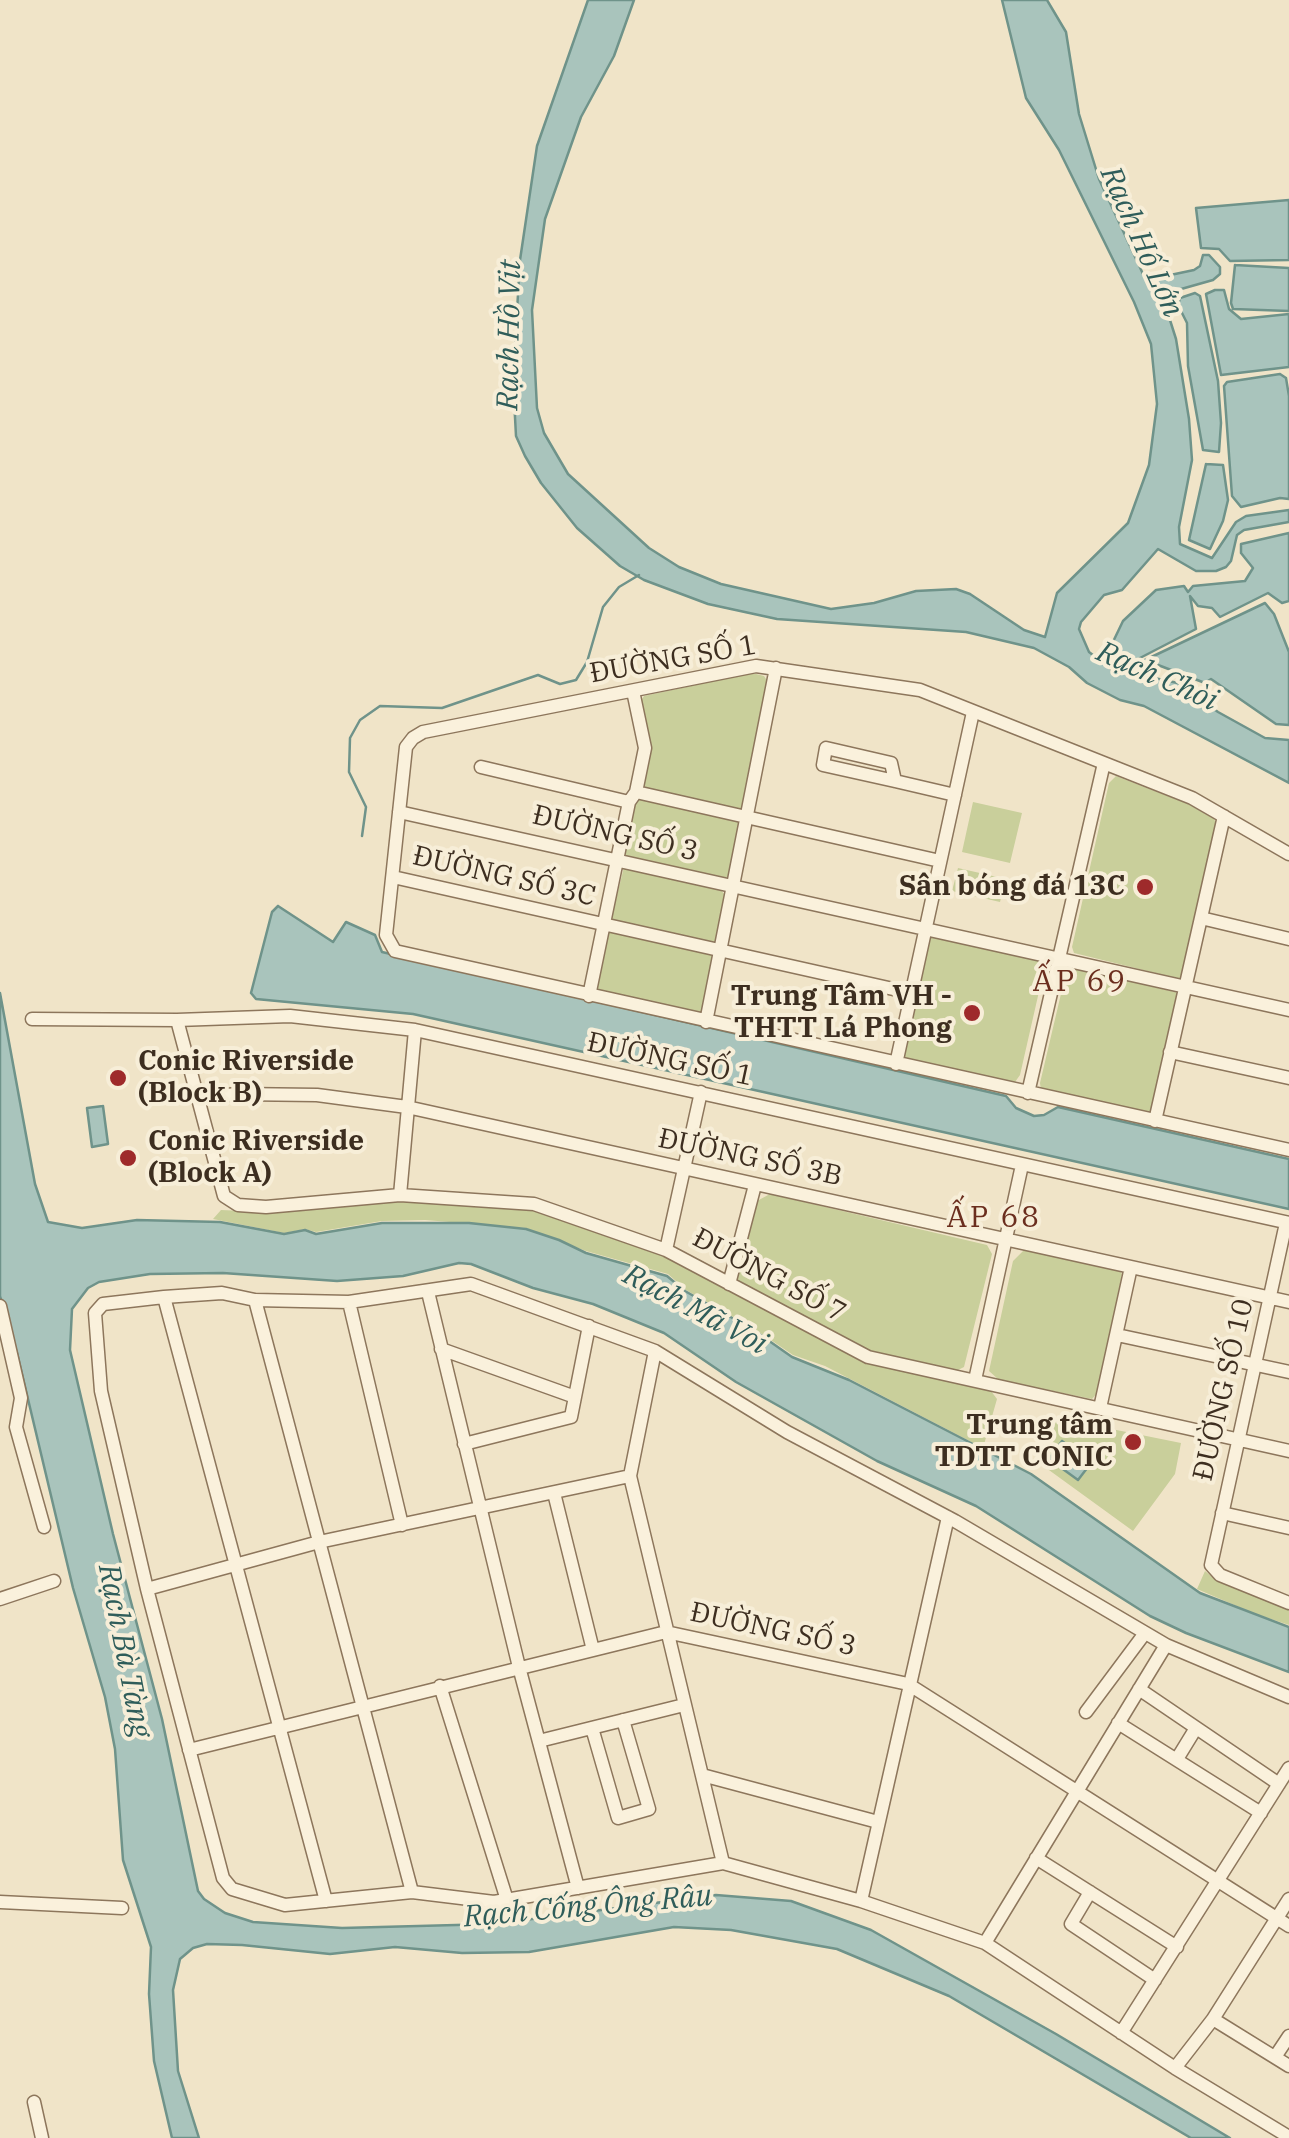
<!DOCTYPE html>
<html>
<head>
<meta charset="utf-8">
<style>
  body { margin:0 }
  canvas { display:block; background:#f0e4c8 }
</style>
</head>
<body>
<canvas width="1289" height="2138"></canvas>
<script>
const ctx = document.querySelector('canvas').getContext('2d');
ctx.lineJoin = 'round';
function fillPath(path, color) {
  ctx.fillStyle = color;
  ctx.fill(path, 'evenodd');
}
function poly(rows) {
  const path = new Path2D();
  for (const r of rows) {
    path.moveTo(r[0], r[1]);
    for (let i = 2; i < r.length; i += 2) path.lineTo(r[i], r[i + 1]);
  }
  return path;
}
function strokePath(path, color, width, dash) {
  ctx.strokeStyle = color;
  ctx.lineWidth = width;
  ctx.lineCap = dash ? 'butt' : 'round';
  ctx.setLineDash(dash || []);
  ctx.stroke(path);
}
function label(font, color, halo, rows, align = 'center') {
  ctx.font = font + ' "IBM Plex Serif",serif';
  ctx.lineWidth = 8;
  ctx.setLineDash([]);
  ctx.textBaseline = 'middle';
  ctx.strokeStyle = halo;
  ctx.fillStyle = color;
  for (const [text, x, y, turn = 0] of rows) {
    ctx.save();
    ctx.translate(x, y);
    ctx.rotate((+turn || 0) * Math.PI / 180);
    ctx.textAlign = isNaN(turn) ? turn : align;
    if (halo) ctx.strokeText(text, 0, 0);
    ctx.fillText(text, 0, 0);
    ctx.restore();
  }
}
fillPath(poly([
  [752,673,764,676,768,682,744,805,739,810,647,790,643,785,640,702,644,696],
  [1116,776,1188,804,1214,819,1217,825,1180,979,1074,953,1072,947,1109,783],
  [635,798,740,819,729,875,725,879,626,858,624,856],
  [973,802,1022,813,1010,863,962,852],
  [624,867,720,889,725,895,717,940,708,945,611,920],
  [958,868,1006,879,1000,902,952,891],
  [612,931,715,955,703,1010,697,1014,595,992,606,935],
  [930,935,1039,960,1041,963,1043,974,1020,1075,1015,1082,903,1059],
  [1078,969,1179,993,1151,1113,1041,1090,1040,1083,1064,981,1071,971],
  [770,1194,987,1245,992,1254,964,1367,956,1371,872,1352,736,1281,757,1201],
  [400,1200,533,1209,665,1254,866,1362,991,1391,997,1399,983,1448,825,1366,793,1355,756,1330,686,1290,668,1274,586,1251,526,1228,425,1220,382,1221,316,1232,305,1229,284,1233,213,1219,221,1210,266,1212],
  [1026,1248,1120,1271,1122,1274,1099,1391,1092,1399,999,1380,989,1371,1013,1261],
  [1057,1418,1181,1443,1175,1474,1133,1531,1042,1465],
  [1205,1571,1217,1581,1289,1608,1289,1625,1253,1613,1197,1589]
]), '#c9cf9b');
const water = poly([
  [588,0,634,0,614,56,581,117,545,219,532,310,537,408,544,433,568,474,649,548,679,567,721,584,831,609,874,603,916,591,956,589,970,594,1024,630,1045,637,1057,593,1128,523,1149,465,1157,404,1151,344,1134,302,1059,150,1026,98,1002,0,1047,0,1066,32,1079,114,1099,179,1143,274,1149,279,1156,278,1194,270,1200,266,1203,255,1209,255,1220,267,1220,274,1213,280,1167,293,1163,298,1176,339,1189,419,1192,460,1179,527,1180,544,1212,558,1236,522,1246,516,1289,510,1289,522,1244,530,1237,535,1231,561,1226,567,1216,571,1196,571,1158,549,1122,590,1104,595,1081,622,1079,629,1089,652,1111,669,1178,683,1218,712,1265,738,1289,740,1289,783,1144,706,1120,700,1087,683,1069,667,1034,648,966,632,777,619,708,604,644,580,620,566,577,528,541,483,525,456,516,436,513,380,520,260,537,146,588,0],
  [1289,200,1289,260,1230,261,1219,249,1201,248,1196,208,1289,200],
  [1235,265,1289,268,1289,311,1233,309,1231,303,1235,265],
  [1215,290,1224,290,1229,309,1241,319,1289,314,1289,367,1221,375,1206,294,1215,290],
  [1195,293,1200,296,1218,381,1221,423,1219,452,1203,450,1188,366,1187,323,1178,305,1180,298,1195,293],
  [1280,374,1286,378,1289,396,1289,499,1280,498,1241,507,1232,496,1224,386,1227,382,1280,374],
  [1206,464,1223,465,1228,500,1223,521,1210,549,1189,540,1206,464],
  [1289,533,1289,601,1282,603,1268,593,1220,617,1212,608,1198,606,1190,596,1196,629,1138,659,1129,659,1113,653,1111,646,1123,621,1156,590,1184,586,1188,592,1193,586,1245,581,1253,568,1241,553,1241,544,1289,533],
  [1265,603,1274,614,1289,652,1289,725,1276,724,1211,679,1205,683,1145,660,1265,603],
  [278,906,333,942,346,922,375,935,382,952,1006,1096,1016,1108,1034,1116,1044,1115,1058,1107,1289,1159,1289,1209,413,1014,256,999,251,993,272,912,278,906],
  [0,993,35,1184,48,1222,82,1228,137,1220,220,1222,284,1234,305,1230,316,1234,382,1223,469,1223,526,1229,559,1240,586,1253,667,1276,685,1291,755,1331,792,1357,849,1380,1031,1474,1200,1593,1289,1627,1289,1672,1186,1633,1150,1616,976,1506,877,1461,736,1382,664,1333,593,1304,533,1288,471,1264,459,1263,403,1276,337,1281,223,1273,150,1274,99,1282,88,1288,72,1309,70,1350,113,1534,162,1719,198,1891,204,1899,225,1913,253,1922,342,1928,494,1924,716,1895,791,1901,871,1930,1056,2034,1230,2138,1191,2138,949,1996,837,1949,731,1930,674,1927,529,1952,462,1953,395,1947,330,1954,242,1945,207,1944,193,1948,180,1959,173,1990,178,2071,199,2138,172,2138,154,2061,149,1994,151,1947,123,1860,115,1749,105,1697,73,1588,17,1353,0,1296,0,993],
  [103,1106,108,1144,92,1147,87,1108,103,1106],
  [1062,1441,1091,1463,1078,1480,1049,1459,1062,1441]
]);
fillPath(water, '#a9c4bc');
strokePath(water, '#6f938a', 2.5);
strokePath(poly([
  [362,836,366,807,349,772,350,738,360,720,380,706,442,708,538,675,560,684,576,680,587,662,603,607,619,587,639,575]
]), '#6f938a', 2.5);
const minor = poly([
  [481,767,629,802],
  [895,781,891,763,826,748,823,765,895,781,955,795],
  [636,792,940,861],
  [399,812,1289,1010],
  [1289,854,1192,798,920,690,756,666,423,732,413,738,406,747,386,935,395,951,1289,1150],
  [393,877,911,993],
  [1201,918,1289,939],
  [589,996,629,802,636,792,645,748,633,691],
  [32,1019,177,1020,290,1016,415,1030,1289,1223],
  [177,1020,224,1196,238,1205,266,1207,400,1195,534,1204,666,1250,868,1357,1289,1451],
  [706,1022,776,668],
  [1170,1052,1289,1078],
  [896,1064,973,712],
  [1028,1093,1104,763],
  [197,1098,237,1094,317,1095,407,1107,1289,1302],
  [1155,1121,1224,816],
  [400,1195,415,1030],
  [1286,1223,1211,1565,1220,1575,1289,1603],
  [666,1250,701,1092],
  [729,1284,755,1185],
  [428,1292,519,1667,578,1888],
  [164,1297,326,1901],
  [255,1300,412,1892],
  [349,1302,402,1525],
  [0,1306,21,1398,16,1427,44,1527],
  [1117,1335,1289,1372],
  [441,1349,575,1397],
  [655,1351,630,1476,723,1863],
  [975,1380,1022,1165],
  [1100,1408,1131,1267],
  [464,1444,571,1417,589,1326],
  [554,1493,593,1650],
  [1222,1513,1289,1528],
  [147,1589,319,1542,630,1476],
  [0,1599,54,1581],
  [440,1686,507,1900],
  [1139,1689,1279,1784],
  [1289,1697,1166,1645,955,1521,787,1432,655,1351,471,1284,349,1302,255,1300,222,1293,164,1297,103,1304,95,1313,101,1391,147,1589,223,1878,232,1889,285,1905,412,1892,494,1902,723,1863,861,1901,985,1943,1175,2068,1289,2137],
  [1086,1712,1145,1633],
  [1118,1723,1261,1813],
  [592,1728,618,1818,649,1809,623,1720],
  [539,1741,684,1705],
  [189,1750,666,1632,908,1684,1289,1926],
  [1177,1759,1196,1728],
  [702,1775,878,1822],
  [1036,1858,1177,1947],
  [1090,1892,1071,1924,1155,1980],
  [861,1901,948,1517],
  [0,1902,122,1908],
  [985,1943,1166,1645],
  [1213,2019,1289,1899],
  [1121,2033,1289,1768],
  [1275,2057,1289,2036],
  [1175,2068,1213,2019,1289,2066],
  [34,2102,42,2138]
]);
strokePath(minor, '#8d765c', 15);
strokePath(minor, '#faf1dc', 12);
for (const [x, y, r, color] of [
  [1145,887,10,"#9e2a2b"],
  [972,1013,10,"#9e2a2b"],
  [118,1078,10,"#9e2a2b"],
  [128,1158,10,"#9e2a2b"],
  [1133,1442,10,"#9e2a2b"]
]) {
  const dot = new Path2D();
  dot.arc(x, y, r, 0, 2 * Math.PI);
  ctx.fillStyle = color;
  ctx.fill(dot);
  strokePath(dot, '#f7eed8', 4);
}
label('28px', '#3d2e20', '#f7eed8', [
  ["ĐƯỜNG SỐ 1",673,660,-10],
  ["ĐƯỜNG SỐ 3",615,834,13],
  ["ĐƯỜNG SỐ 3C",504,877,13],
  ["ĐƯỜNG SỐ 1",670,1060,12],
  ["ĐƯỜNG SỐ 3B",750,1158,12],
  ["ĐƯỜNG SỐ 7",769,1276,28],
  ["ĐƯỜNG SỐ 10",1224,1390,-77],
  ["ĐƯỜNG SỐ 3",773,1630,12]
]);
label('bold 28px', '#3d2e20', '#f7eed8', [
  ["Sân bóng đá 13C",1125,887],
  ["Trung Tâm VH -",952,997],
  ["THTT Lá Phong",952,1029],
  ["Conic Riverside",138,1062,"left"],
  ["(Block B)",138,1094,"left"],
  ["Conic Riverside",148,1142,"left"],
  ["(Block A)",148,1174,"left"],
  ["Trung tâm",1113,1426],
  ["TDTT CONIC",1113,1458]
], 'right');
label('italic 30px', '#2f5d5a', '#f7eed8', [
  ["Rạch Hố Lớn",1141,242,66],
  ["Rạch Hồ Vịt",510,335,-89],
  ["Rạch Chòi",1157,677,24],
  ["Rạch Mã Voi",695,1310,28],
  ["Rạch Bà Tàng",124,1651,79],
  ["Rạch Cống Ông Râu",588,1907,-5]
]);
ctx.letterSpacing = '2.5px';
label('30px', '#6b2e1e', '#f7eed8', [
  ["ẤP 69",1080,982],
  ["ẤP 68",994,1218]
]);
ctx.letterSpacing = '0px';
</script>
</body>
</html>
